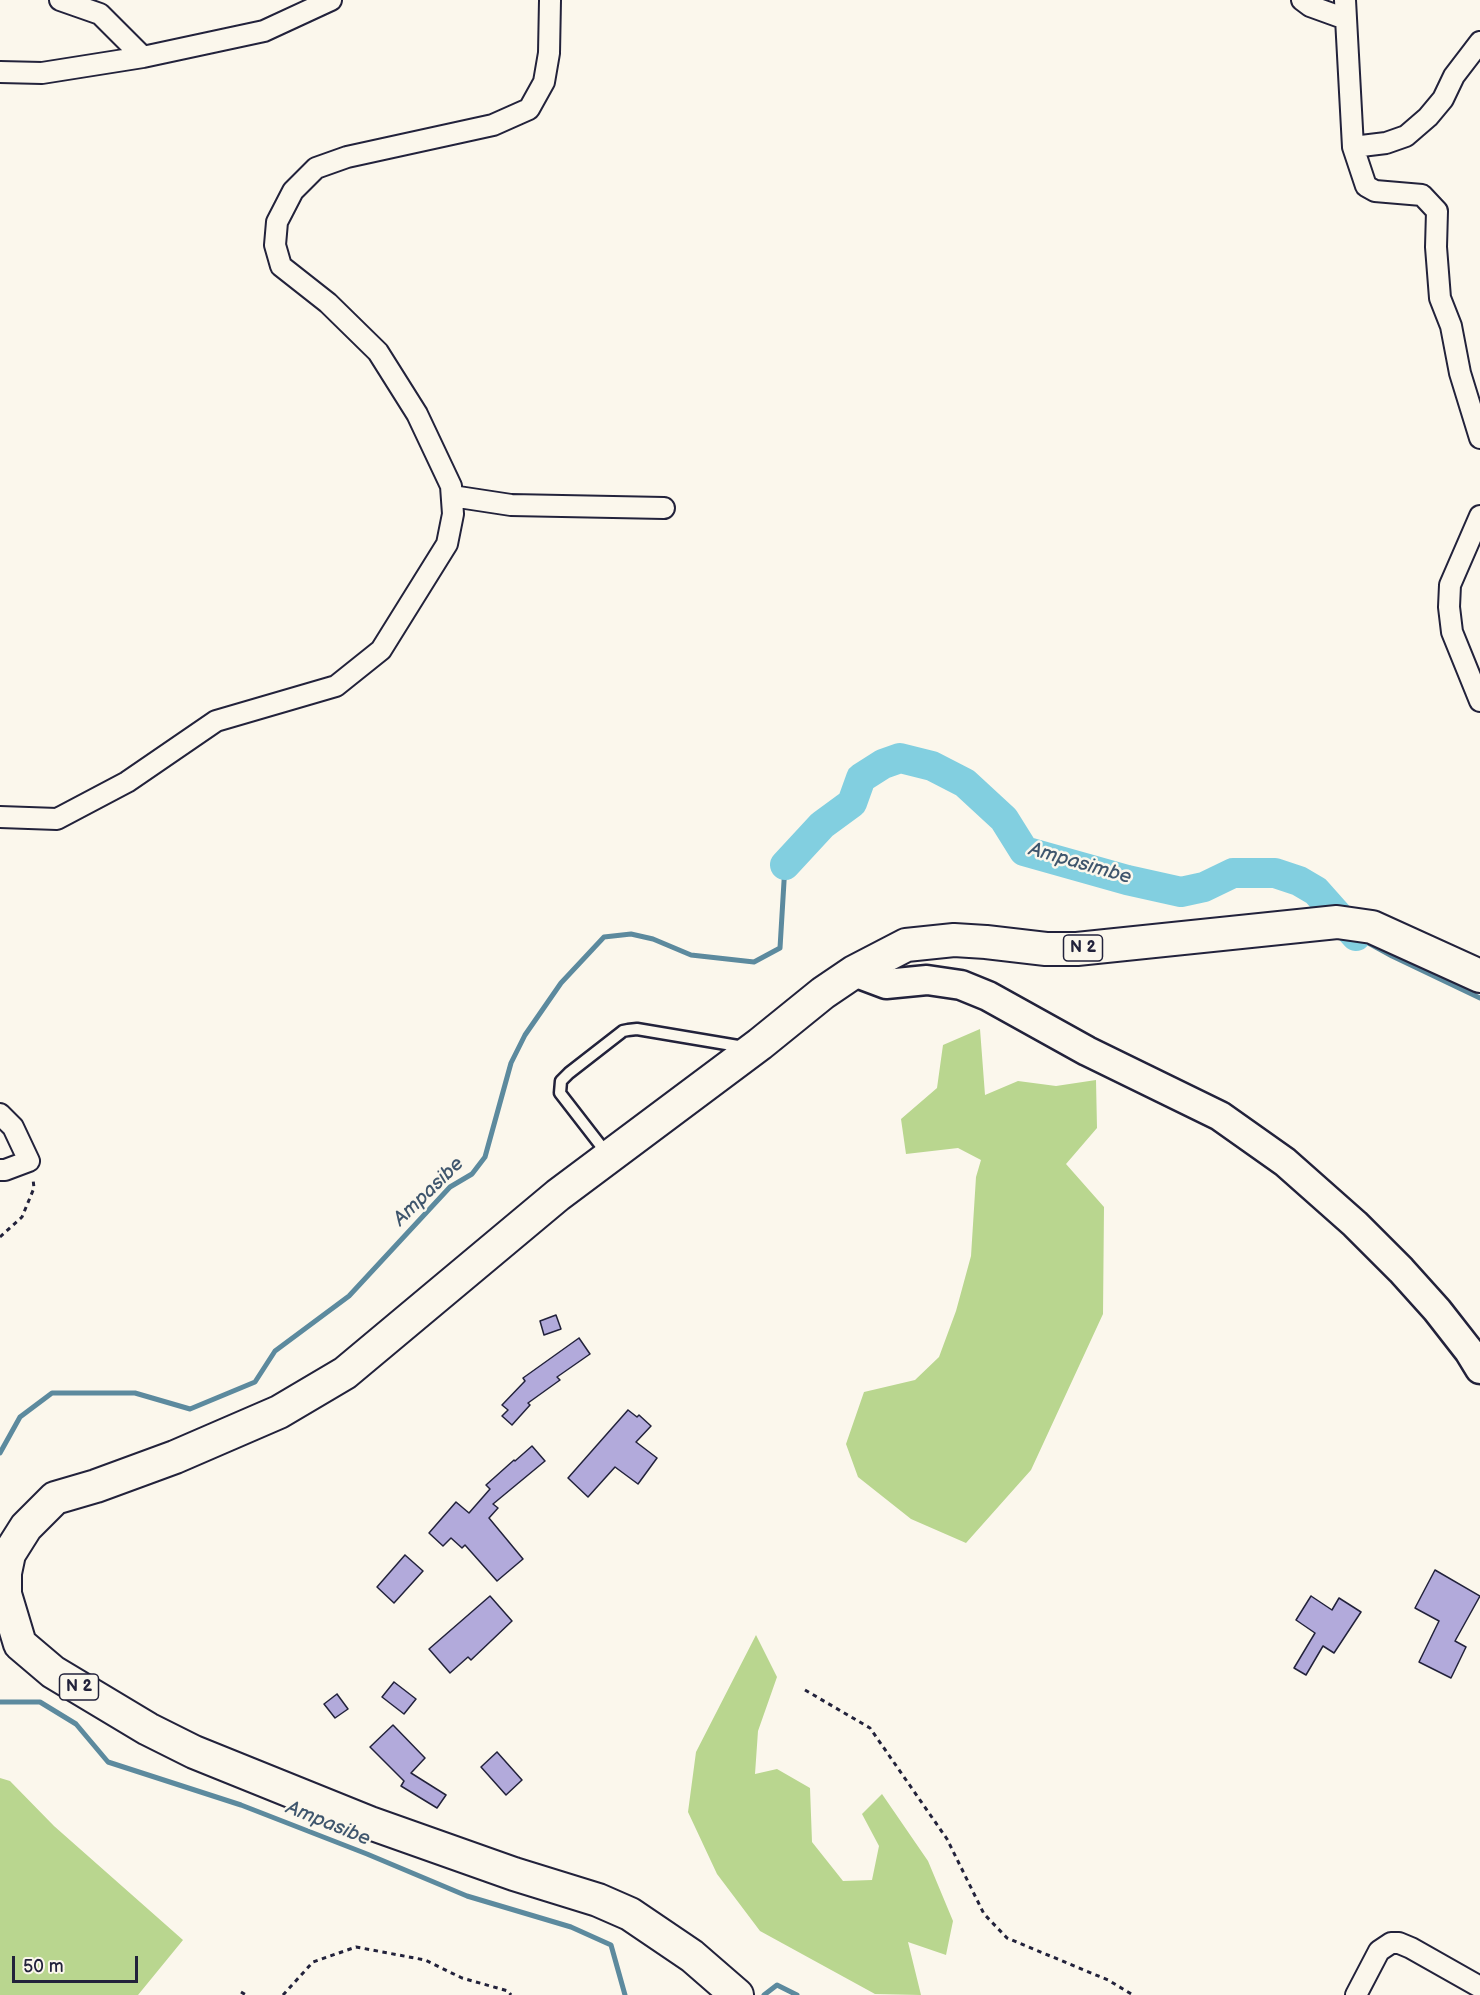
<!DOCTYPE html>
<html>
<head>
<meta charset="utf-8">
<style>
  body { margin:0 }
  #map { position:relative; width:1480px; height:1995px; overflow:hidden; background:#fbf7ec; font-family:"Balsamiq Sans",sans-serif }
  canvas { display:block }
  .scale { position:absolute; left:12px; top:1956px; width:126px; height:27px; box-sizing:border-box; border:3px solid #22223b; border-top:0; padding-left:8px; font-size:18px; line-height:21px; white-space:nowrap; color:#22223b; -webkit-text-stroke:4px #fbf7ec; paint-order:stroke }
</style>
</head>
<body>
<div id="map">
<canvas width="1480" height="1995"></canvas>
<div class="scale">50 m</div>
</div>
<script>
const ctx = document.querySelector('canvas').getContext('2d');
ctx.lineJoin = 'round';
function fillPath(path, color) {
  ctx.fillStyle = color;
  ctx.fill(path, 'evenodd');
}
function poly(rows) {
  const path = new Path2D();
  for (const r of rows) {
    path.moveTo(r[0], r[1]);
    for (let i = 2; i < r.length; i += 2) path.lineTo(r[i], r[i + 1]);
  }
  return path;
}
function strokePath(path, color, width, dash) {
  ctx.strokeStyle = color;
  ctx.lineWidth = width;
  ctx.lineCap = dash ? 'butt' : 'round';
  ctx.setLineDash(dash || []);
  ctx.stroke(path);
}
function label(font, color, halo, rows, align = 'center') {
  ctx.font = font + ' "Balsamiq Sans",sans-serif';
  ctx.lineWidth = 5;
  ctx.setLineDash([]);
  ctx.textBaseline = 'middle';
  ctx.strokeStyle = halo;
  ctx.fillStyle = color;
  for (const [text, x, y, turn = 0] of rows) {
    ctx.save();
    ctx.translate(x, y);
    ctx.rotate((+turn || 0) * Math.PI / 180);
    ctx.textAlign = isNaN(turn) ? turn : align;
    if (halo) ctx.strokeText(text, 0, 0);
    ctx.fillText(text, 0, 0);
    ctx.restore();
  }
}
fillPath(poly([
  [980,1029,985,1095,1018,1081,1056,1086,1096,1080,1097,1128,1066,1164,1104,1207,1103,1314,1031,1470,966,1543,911,1519,858,1477,846,1444,864,1392,915,1380,939,1357,956,1311,971,1256,976,1177,981,1160,958,1148,906,1154,901,1119,937,1088,943,1045],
  [756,1635,777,1677,758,1731,755,1774,777,1769,810,1788,812,1842,843,1881,872,1880,879,1846,862,1814,882,1794,928,1861,953,1921,946,1955,908,1942,921,1995,875,1994,760,1931,717,1874,688,1812,696,1752],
  [0,1778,10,1781,54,1826,183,1940,138,1995,0,1995]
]), '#b9d68f');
strokePath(poly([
  [1363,940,1392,956,1480,998],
  [0,1453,20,1417,52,1393,135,1393,190,1409,255,1382,275,1351,349,1296,450,1187,472,1174,485,1157,511,1063,525,1035,561,983,604,937,631,934,653,939,691,955,754,962,780,948,785,865],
  [0,1702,40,1702,76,1724,108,1762,241,1805,367,1854,467,1896,571,1927,611,1945,625,1995],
  [764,1995,777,1985,797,1995]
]), '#5c8a9e', 5);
strokePath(poly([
  [785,865,822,825,852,803,861,778,883,764,900,758,932,766,965,783,1004,819,1024,851,1127,880,1181,892,1204,887,1233,873,1275,873,1299,881,1316,891,1356,936]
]), '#82cfe0', 30);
const building = poly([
  [556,1315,561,1329,544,1335,540,1321,556,1315],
  [579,1338,590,1354,557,1377,560,1380,528,1403,530,1405,512,1425,502,1416,508,1410,502,1405,525,1381,523,1378,579,1338],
  [628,1410,637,1417,639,1415,651,1426,636,1442,657,1458,638,1484,615,1467,588,1497,568,1478,628,1410],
  [532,1446,545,1461,493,1504,498,1508,489,1518,523,1559,497,1581,465,1545,462,1548,451,1538,443,1546,429,1533,456,1502,469,1513,490,1489,486,1485,514,1460,515,1461,532,1446],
  [405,1555,423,1571,394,1603,377,1587,405,1555],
  [1435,1570,1480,1596,1455,1641,1466,1647,1451,1678,1419,1662,1439,1621,1415,1608,1435,1570],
  [490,1596,512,1621,471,1660,468,1657,450,1673,429,1649,490,1596],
  [1311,1596,1332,1610,1339,1598,1361,1612,1334,1653,1323,1646,1306,1675,1294,1668,1315,1633,1296,1620,1311,1596],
  [394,1682,416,1699,404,1714,382,1697,394,1682],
  [337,1694,348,1709,335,1718,324,1704,337,1694],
  [393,1725,425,1758,411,1773,446,1795,437,1808,401,1786,404,1781,370,1747,393,1725],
  [497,1752,522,1780,506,1795,481,1767,497,1752]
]);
fillPath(building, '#b2aadb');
strokePath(building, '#22223b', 1.5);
const lane = poly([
  [608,1155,560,1093,561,1081,569,1073,623,1031,628,1030,637,1029,744,1047]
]);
const street = poly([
  [60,0,100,14,143,57],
  [1302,0,1310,6,1346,19],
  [1345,0,1353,147,1386,143,1406,136,1428,117,1443,99,1454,76,1480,42],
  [0,72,42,73,143,57,264,31,331,0],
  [1353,147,1366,186,1375,191,1422,195,1437,211,1436,247,1440,298,1451,326,1460,373,1480,438],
  [452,496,511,505,664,508],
  [1480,516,1450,585,1449,607,1452,632,1480,701],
  [0,817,57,819,127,782,216,721,336,686,381,650,447,544,453,514,451,486,417,414,378,352,328,303,281,266,275,245,277,222,293,191,316,168,347,157,493,125,529,109,544,82,549,53,550,0],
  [0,1114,13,1127,29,1161,5,1170,0,1170],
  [1356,1995,1379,1951,1391,1943,1399,1943,1411,1948,1480,1987]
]);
const secondary = poly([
  [854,972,886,984,927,980,961,985,988,996,1087,1051,1220,1116,1285,1162,1355,1224,1401,1270,1437,1310,1469,1351,1480,1369]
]);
const primary = poly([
  [737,1995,692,1956,630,1914,598,1900,514,1874,370,1823,194,1752,148,1729,53,1672,20,1644,5,1594,5,1573,9,1554,26,1527,55,1498,96,1486,175,1457,279,1412,345,1373,558,1195,760,1044,823,993,854,972,906,945,954,940,986,942,1046,949,1077,949,1337,922,1372,927,1480,976]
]);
strokePath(lane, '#22223b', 15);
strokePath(street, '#22223b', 24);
strokePath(secondary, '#22223b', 33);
strokePath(primary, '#22223b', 36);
strokePath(poly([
  [0,1237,22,1217,34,1188,33,1179],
  [805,1690,870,1728,947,1839,984,1914,1007,1938,1108,1980,1133,1995],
  [241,1992,246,1995],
  [283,1995,313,1962,356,1947,425,1960,462,1978,508,1991,511,1995]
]), '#22223b', 3, [4.5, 4.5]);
strokePath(lane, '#fbf7ec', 10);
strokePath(street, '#fbf7ec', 20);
strokePath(secondary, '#fbf7ec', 28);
strokePath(primary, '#fbf7ec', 32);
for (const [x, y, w] of [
  [1083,948,39],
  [79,1687,39]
]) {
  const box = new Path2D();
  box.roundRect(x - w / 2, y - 13, w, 26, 4.5);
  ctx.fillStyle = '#fbf7ec';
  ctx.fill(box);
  strokePath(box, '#22223b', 1.5);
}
label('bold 16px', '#22223b', null, [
  ["N 2",1083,948],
  ["N 2",79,1687]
]);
label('italic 20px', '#3f566d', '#fbf7ec', [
  ["Ampasimbe",1080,864,16],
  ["Ampasibe",429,1192,-44],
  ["Ampasibe",328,1824,22]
]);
</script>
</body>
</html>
